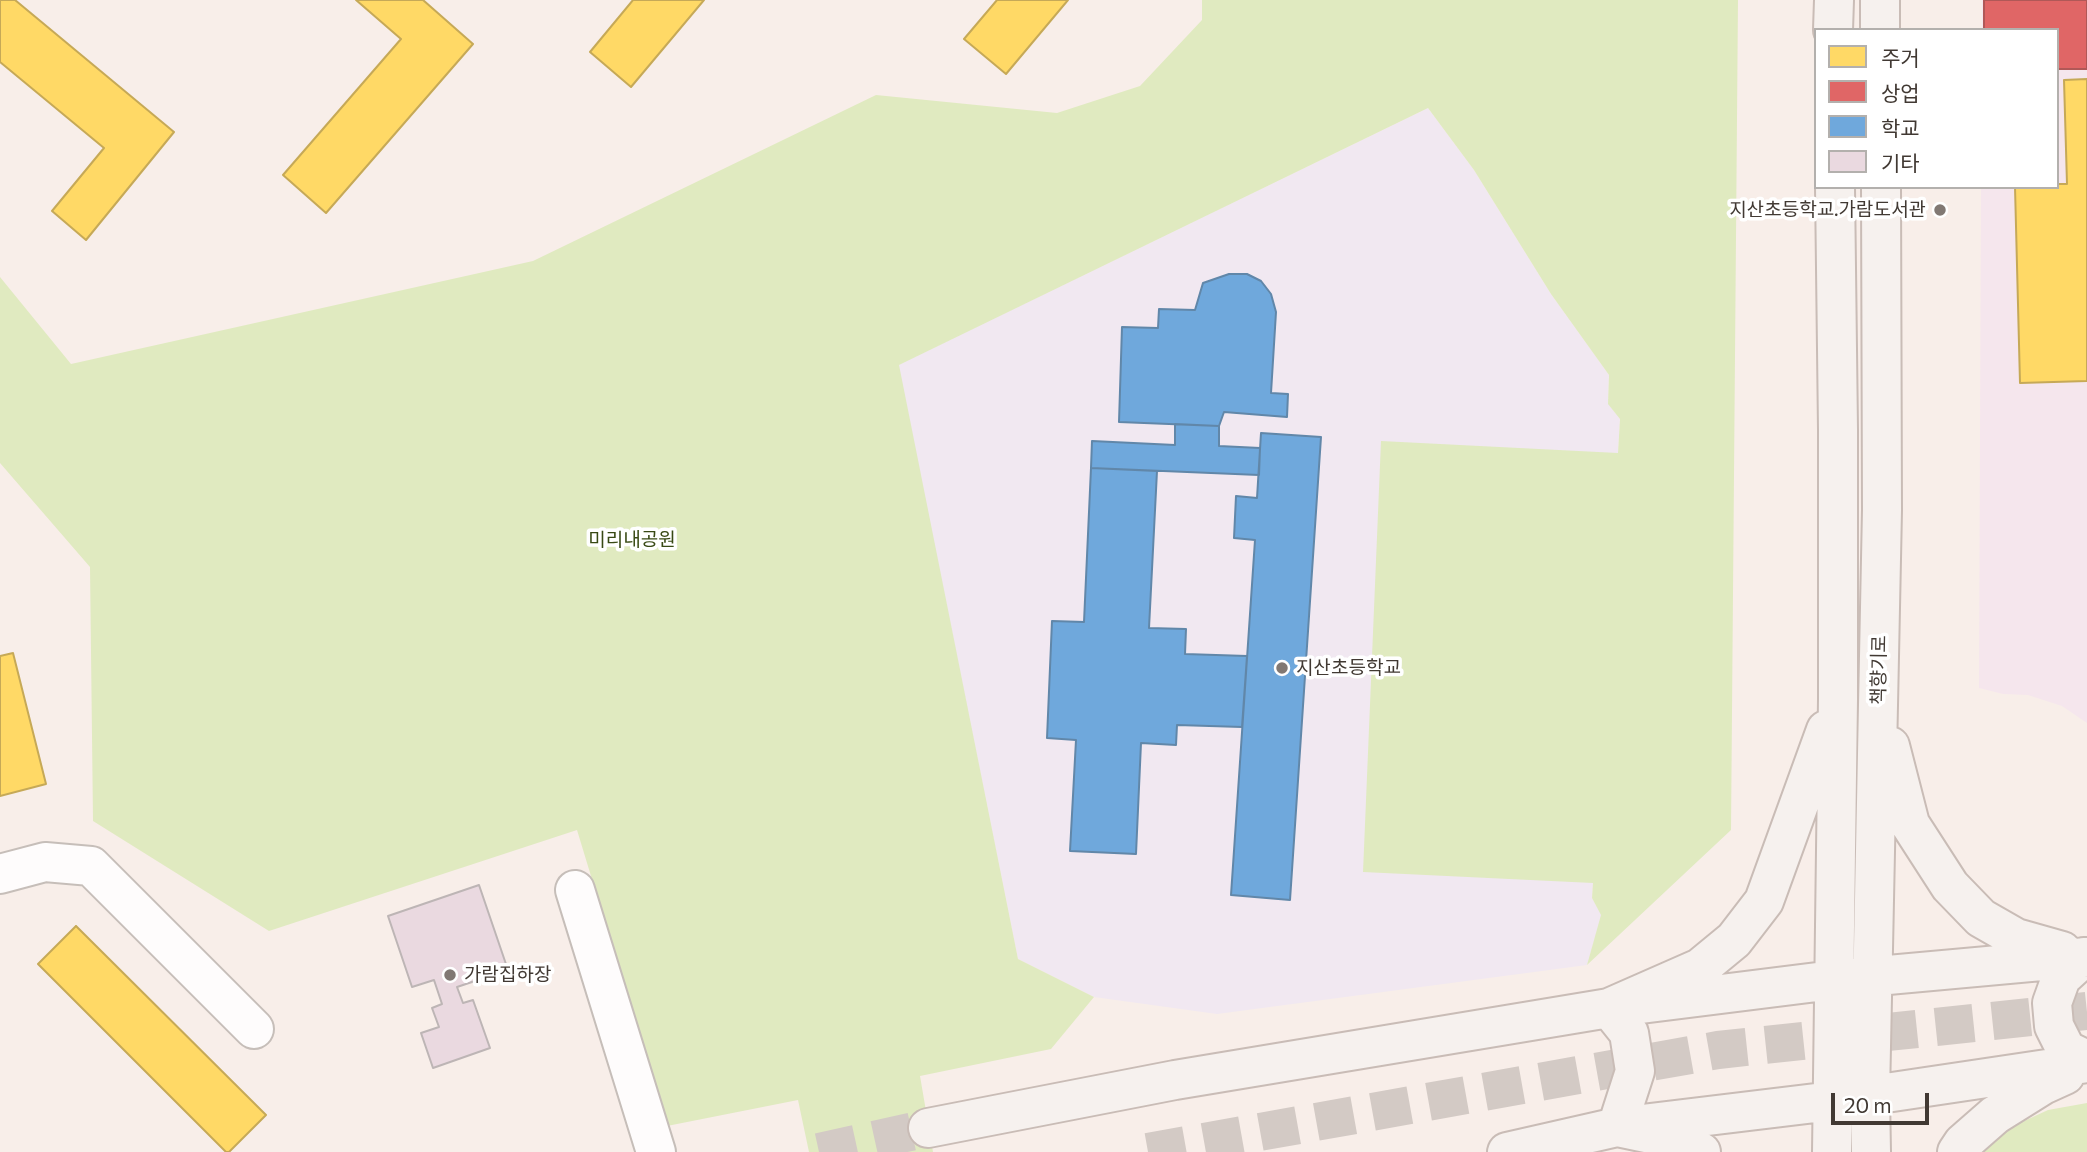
<!DOCTYPE html>
<html>
<head>
<meta charset="utf-8">
<style>
  body { margin:0 }
  #map { position:relative; width:2087px; height:1152px; overflow:hidden; background:#f8eee9; font-family:Commissioner,"Noto Sans KR",sans-serif }
  canvas { display:block }
  .legend { position:absolute; left:1814px; top:28px; width:245px; height:161px; box-sizing:border-box; background:#fff; border:2px solid #b3b0ad; margin:0; padding:9px 12px; list-style:none; font-size:21px; color:#413933 }
  .legend li { display:flex; align-items:center; gap:14px; height:35px }
  .legend b { width:35px; border:2px solid #b3b0ad }
  .scale { position:absolute; left:1831px; top:1093px; width:98px; height:32px; box-sizing:border-box; border:4px solid #413933; border-top:0; padding-left:9px; font-size:21px; line-height:24px; white-space:nowrap; color:#413933; -webkit-text-stroke:5px #fff; paint-order:stroke }
</style>
</head>
<body>
<div id="map">
<canvas width="2087" height="1152"></canvas>
<ul class="legend">
<li><b style="height:19px;background:#ffd966"></b>주거</li>
<li><b style="height:19px;background:#e06666"></b>상업</li>
<li><b style="height:19px;background:#6fa8dc"></b>학교</li>
<li><b style="height:19px;background:#ead9e0"></b>기타</li>
</ul>
<div class="scale">20 m</div>
</div>
<script>
const ctx = document.querySelector('canvas').getContext('2d');
ctx.lineJoin = 'round';
function fillPath(path, color) {
  ctx.fillStyle = color;
  ctx.fill(path, 'evenodd');
}
function poly(rows) {
  const path = new Path2D();
  for (const r of rows) {
    path.moveTo(r[0], r[1]);
    for (let i = 2; i < r.length; i += 2) path.lineTo(r[i], r[i + 1]);
  }
  return path;
}
function strokePath(path, color, width, dash) {
  ctx.strokeStyle = color;
  ctx.lineWidth = width;
  ctx.lineCap = dash ? 'butt' : 'round';
  ctx.setLineDash(dash || []);
  ctx.stroke(path);
}
function label(font, color, halo, rows, align = 'center') {
  ctx.font = font + ' Commissioner,"Noto Sans KR",sans-serif';
  ctx.lineWidth = 7;
  ctx.setLineDash([]);
  ctx.textBaseline = 'middle';
  ctx.strokeStyle = halo;
  ctx.fillStyle = color;
  for (const [text, x, y, turn = 0] of rows) {
    ctx.save();
    ctx.translate(x, y);
    ctx.rotate((+turn || 0) * Math.PI / 180);
    ctx.textAlign = isNaN(turn) ? turn : align;
    if (halo) ctx.strokeText(text, 0, 0);
    ctx.fillText(text, 0, 0);
    ctx.restore();
  }
}
fillPath(poly([
  [1982,0,2087,0,2087,723,2062,706,2028,695,2003,694,1979,688,1981,187,2057,187,2057,30,1982,30]
]), '#f5e6ed');
fillPath(poly([
  [1428,108,1474,170,1551,294,1609,375,1608,403,1620,419,1592,898,1602,915,1587,965,1217,1014,1094,997,1018,959,898,365]
]), '#f1e8f1');
fillPath(poly([
  [1202,0,1738,0,1731,830,1587,965,1601,915,1592,898,1593,883,1363,872,1381,441,1618,453,1620,419,1608,404,1609,375,1551,294,1474,170,1428,108,899,365,1018,959,1094,997,1051,1049,920,1076,933,1152,809,1152,798,1100,667,1126,577,830,269,931,93,821,90,567,0,463,0,277,71,364,533,261,876,95,1057,113,1140,86,1202,20],
  [2087,1103,2087,1152,1984,1152,1996,1134,2048,1110]
]), '#e0eac0');
const homes = poly([
  [0,0,15,0,174,132,86,240,52,211,104,148,0,62,0,0],
  [356,0,423,0,473,44,326,213,283,175,401,39,356,0],
  [633,0,704,0,631,87,590,52,633,0],
  [997,0,1068,0,1006,74,964,39,997,0],
  [2087,79,2087,381,2020,383,2015,187,2057,187,2057,184,2067,184,2064,80,2087,79],
  [13,653,46,784,0,796,0,656,13,653],
  [76,926,266,1115,229,1152,226,1152,38,964,76,926]
]);
fillPath(homes, '#ffd966');
strokePath(homes, '#c6a957', 2);
const shops = poly([
  [1984,0,2087,0,2087,69,2057,69,2057,30,1984,30,1984,0]
]);
fillPath(shops, '#e06666');
strokePath(shops, '#b05857', 2);
const schools = poly([
  [1229,274,1247,274,1261,281,1271,294,1276,312,1271,393,1288,394,1287,417,1224,412,1219,426,1119,422,1122,327,1158,328,1159,309,1195,310,1203,283,1229,274],
  [1175,424,1219,426,1219,446,1260,448,1259,475,1091,468,1092,441,1175,445,1175,424],
  [1261,433,1321,437,1290,900,1231,895,1255,540,1234,538,1236,496,1257,498,1261,433],
  [1091,468,1157,471,1149,628,1186,629,1185,654,1247,656,1242,727,1177,725,1176,745,1141,743,1136,854,1070,851,1076,740,1047,738,1052,621,1084,622,1091,468]
]);
fillPath(schools, '#6fa8dc');
strokePath(schools, '#6187a9', 2);
const building = poly([
  [479,885,508,970,457,987,463,1003,473,1000,490,1048,433,1068,421,1033,439,1027,432,1008,442,1004,434,980,412,987,388,916,479,885]
]);
fillPath(building, '#ead9e0');
strokePath(building, '#bdb5b5', 2);
strokePath(poly([
  [819,1152,928,1128],
  [1148,1152,1718,1050,2087,1011]
]), '#d3cac5', 38, [38, 19]);
const minor = poly([
  [0,874,45,862,91,866,254,1029],
  [575,890,656,1152]
]);
const major = poly([
  [1880,0,1880,30],
  [1833,30,1834,0],
  [1890,746,1910,824,1950,886,1981,918,2016,938,2062,951],
  [2084,957,2061,978,2052,1003,2054,1026,2066,1050,2087,1060],
  [928,1128,1175,1080,1609,1008,1833,980,2087,957],
  [1507,1152,1617,1127,1832,1101,2087,1063],
  [1701,1152,1675,1139,1617,1127,1635,1071,1629,1033,1609,1008,1700,968,1734,940,1764,901,1826,730],
  [1832,1152,1838,699,1838,430,1835,187],
  [1871,1152,1870,1095,1882,510,1881,187],
  [1957,1152,1963,1143,1995,1115,2043,1085,2065,1075]
]);
strokePath(minor, '#c6beb9', 42);
strokePath(major, '#c9bcb6', 42);
strokePath(minor, '#fefcfc', 38);
strokePath(major, '#f6f1ee', 38);
for (const [x, y, r, color] of [
  [1940,210,7,"#817873"],
  [1282,668,7,"#817873"],
  [450,975,7,"#817873"]
]) {
  const dot = new Path2D();
  dot.arc(x, y, r, 0, 2 * Math.PI);
  ctx.fillStyle = color;
  ctx.fill(dot);
  strokePath(dot, '#fff', 2.5);
}
label('19px', '#413933', '#fff', [
  ["지산초등학교.가람도서관",1926,210,"right"],
  ["지산초등학교",1296,668],
  ["가람집하장",464,975]
], 'left');
label('19px', '#384914', '#fff', [
  ["미리내공원",632,540]
]);
label('19px', '#413933', '#fff', [
  ["책향기로",1879,670,-89]
]);
</script>
</body>
</html>
